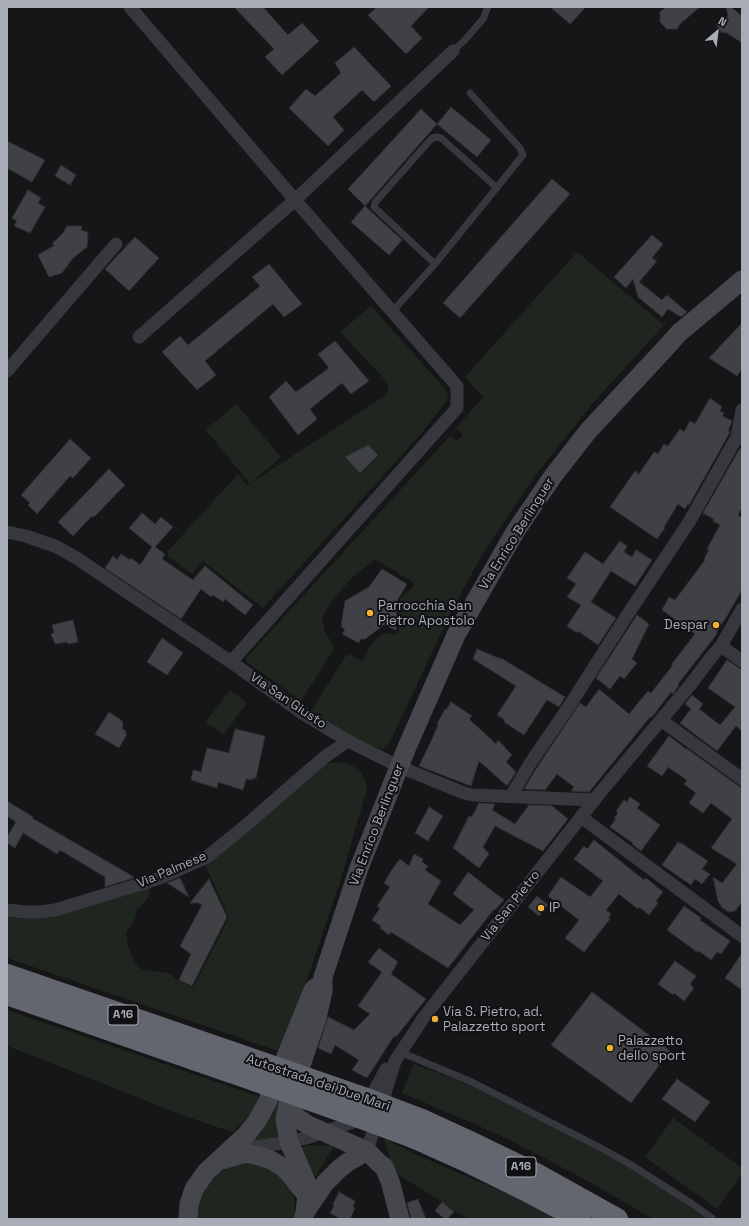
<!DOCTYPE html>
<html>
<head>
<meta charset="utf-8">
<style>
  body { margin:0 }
  #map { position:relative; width:749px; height:1226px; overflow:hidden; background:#161618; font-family:"Space Grotesk",sans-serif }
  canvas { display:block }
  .frame { position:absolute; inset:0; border:8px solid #a8adb8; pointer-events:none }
  .north { position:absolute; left:697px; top:12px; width:40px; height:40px; -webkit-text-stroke:3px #111113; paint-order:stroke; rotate:28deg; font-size:11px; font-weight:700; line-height:16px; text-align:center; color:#a8adb8 }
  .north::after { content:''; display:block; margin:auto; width:14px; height:18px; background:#a8adb8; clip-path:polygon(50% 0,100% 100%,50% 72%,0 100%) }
</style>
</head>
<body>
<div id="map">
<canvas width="749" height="1226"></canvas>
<div class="frame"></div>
<div class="north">N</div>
</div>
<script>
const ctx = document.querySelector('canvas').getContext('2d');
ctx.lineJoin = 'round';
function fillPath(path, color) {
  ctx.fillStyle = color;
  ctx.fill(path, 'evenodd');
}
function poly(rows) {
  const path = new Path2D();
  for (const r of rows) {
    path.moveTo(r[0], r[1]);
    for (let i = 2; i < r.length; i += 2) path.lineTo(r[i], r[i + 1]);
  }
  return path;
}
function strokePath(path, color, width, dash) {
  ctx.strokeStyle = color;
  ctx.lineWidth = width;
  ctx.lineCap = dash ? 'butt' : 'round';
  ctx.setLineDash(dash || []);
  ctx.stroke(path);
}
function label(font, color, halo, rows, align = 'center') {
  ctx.font = font + ' "Space Grotesk",sans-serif';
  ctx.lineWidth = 4;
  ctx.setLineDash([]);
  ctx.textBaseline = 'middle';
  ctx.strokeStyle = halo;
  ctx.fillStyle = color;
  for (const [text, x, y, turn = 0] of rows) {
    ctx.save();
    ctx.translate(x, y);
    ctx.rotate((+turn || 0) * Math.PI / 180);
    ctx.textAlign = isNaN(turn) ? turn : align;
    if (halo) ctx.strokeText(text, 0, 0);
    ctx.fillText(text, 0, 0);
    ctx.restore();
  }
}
fillPath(poly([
  [577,252,664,325,592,404,535,476,483,553,453,608,389,744,382,750,345,735,311,711,345,657,349,654,361,661,365,658,368,649,376,639,385,633,395,635,399,631,400,599,413,587,414,583,375,559,352,578,333,599,322,617,325,632,333,645,334,649,301,701,247,662,246,658,450,436,457,441,463,435,456,428,483,397,465,377],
  [371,306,446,390,448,395,447,401,419,436,263,608,203,561,192,574,168,556,168,551,238,474,247,485,250,484,206,430,236,404,281,457,251,483,383,397,387,393,389,387,385,380,340,332],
  [230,690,247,703,223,735,206,722],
  [338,762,346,763,354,767,361,773,365,780,367,789,339,885,295,1015,278,1051,7,958,7,916,11,918,33,919,51,918,152,885,148,898,137,910,135,919,126,932,128,945,134,961,141,969,167,973,173,976,177,980,193,988,229,917,205,865,321,767,329,763],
  [7,1010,260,1097,251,1114,233,1132,223,1129,179,1114,92,1079,7,1046],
  [414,1064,455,1079,493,1095,633,1169,709,1219,653,1219,586,1180,500,1135,402,1093],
  [279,1094,283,1137,246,1143],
  [673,1118,742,1168,742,1174,717,1209,645,1157],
  [384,1138,419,1156,520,1199,558,1219,469,1219,454,1211,442,1202,399,1175,392,1166],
  [317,1145,334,1146,313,1181,297,1147],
  [245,1162,272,1166,293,1189,295,1207,293,1219,194,1219,197,1203,205,1187,218,1174,230,1166]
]), '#1e261f');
const building = poly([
  [234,7,263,7,288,35,302,23,319,41,282,75,265,57,274,49,234,7],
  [377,7,429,7,411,26,422,38,406,54,368,15,377,7],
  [550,7,586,7,570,24,550,7],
  [666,7,700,7,681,23,677,29,667,29,660,22,660,12,666,7],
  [726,7,731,7,742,16,742,43,727,33,721,32,716,24,728,16,726,7],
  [354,47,391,86,374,102,362,90,333,117,344,130,328,146,289,108,306,89,315,96,341,73,335,63,354,47],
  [451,107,491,140,477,157,437,124,451,107],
  [421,109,437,124,365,206,348,189,421,109],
  [7,141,45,160,32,182,7,168,7,141],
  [61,165,76,175,70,185,55,176,61,165],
  [552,179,570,194,460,318,443,303,552,179],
  [28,190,41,198,38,203,45,207,30,233,14,226,17,221,12,218,28,190],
  [365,206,402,240,389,255,351,222,365,206],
  [67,226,82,226,81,230,88,232,87,247,73,258,62,273,49,277,38,255,55,245,52,244,63,233,67,226],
  [652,235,663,244,652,258,657,261,639,282,662,300,667,295,687,312,681,317,668,309,662,317,638,297,633,279,626,288,614,277,652,235],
  [135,237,159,258,129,291,105,269,135,237],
  [269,264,302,304,284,317,273,304,205,361,216,375,197,390,162,352,180,336,188,345,260,286,252,277,269,264],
  [742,323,742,369,737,376,709,358,742,323],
  [335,341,369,381,351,394,342,383,310,409,317,419,298,435,269,397,286,381,296,392,329,368,318,354,335,341],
  [710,398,722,407,720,411,724,413,722,416,732,421,728,431,730,432,729,434,689,505,688,504,685,509,678,504,664,527,665,528,657,539,610,507,635,471,639,474,654,452,658,454,664,444,668,446,680,429,684,432,690,421,695,424,710,398],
  [70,439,91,458,73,478,70,476,37,514,28,505,30,503,21,495,70,439],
  [368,445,378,455,360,473,345,457,368,445],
  [742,447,742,507,738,515,742,518,742,590,727,616,716,633,717,634,678,684,679,685,673,694,671,692,652,717,650,717,589,792,571,791,574,787,557,774,545,790,524,789,538,766,580,703,586,707,599,689,629,714,648,691,651,693,673,665,671,665,695,634,662,610,669,597,675,600,705,560,704,559,709,550,707,549,720,525,713,521,714,519,703,513,739,450,742,447],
  [109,469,125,485,94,517,92,516,73,536,58,522,109,469],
  [142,513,155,524,161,517,173,527,155,547,165,554,162,559,193,580,205,566,253,605,245,615,225,599,223,602,213,595,211,597,201,589,181,619,105,568,113,556,117,560,121,554,130,560,131,558,140,565,152,547,129,528,142,513],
  [620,541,627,546,624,552,632,557,636,550,652,560,635,586,611,571,591,602,616,618,598,645,578,631,577,633,567,626,581,605,567,597,576,584,567,578,585,552,603,564,620,541],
  [382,569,407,584,397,601,396,630,384,625,365,639,361,639,359,643,342,634,345,630,341,626,345,601,369,587,382,569],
  [637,615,649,624,632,659,637,663,624,679,620,676,610,689,596,678,637,615],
  [73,620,78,642,68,644,67,642,55,644,51,634,54,633,52,625,73,620],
  [162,638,183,653,167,675,147,662,162,638],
  [477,649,501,659,501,658,565,697,559,707,547,700,524,735,504,722,505,720,497,715,516,686,473,659,477,649],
  [727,660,742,670,742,731,736,726,717,751,680,723,691,709,685,704,692,695,703,704,699,709,720,725,735,707,708,688,727,660],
  [451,702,472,716,469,719,496,744,498,740,512,755,506,762,516,772,507,786,479,761,471,786,419,766,433,737,438,725,437,724,445,709,446,710,451,702],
  [109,712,121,720,123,723,122,729,126,731,125,733,127,734,119,748,95,734,109,712],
  [235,729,265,736,256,778,253,778,252,780,246,779,243,790,218,782,217,788,191,780,193,770,201,772,207,748,229,753,235,729],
  [669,736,687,750,686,748,737,785,742,788,742,902,735,911,728,912,725,909,723,909,718,901,713,877,722,883,737,864,711,848,732,819,711,803,703,813,689,803,696,793,684,784,687,780,668,767,662,776,647,766,669,736],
  [630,797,640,804,637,808,660,825,641,851,632,844,633,843,610,827,616,819,614,818,618,813,616,811,624,800,627,802,630,797],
  [7,801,33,817,32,818,134,877,133,878,105,887,105,877,60,850,57,854,23,833,15,848,7,843,7,837,16,822,7,816,7,801],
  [479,803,495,804,492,810,515,824,529,805,552,806,568,819,543,851,495,826,483,847,489,854,479,868,453,848,469,816,472,817,479,803],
  [429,807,443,816,428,841,415,833,429,807],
  [594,840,644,880,646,878,663,892,656,901,658,903,649,915,639,907,638,909,619,894,606,910,611,914,608,918,610,919,584,952,565,938,579,920,548,896,561,877,590,897,603,881,574,859,584,846,587,849,594,840],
  [678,842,680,844,681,843,708,861,702,869,710,874,702,884,695,879,691,885,662,865,678,842],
  [414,854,423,859,422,862,428,866,425,870,441,881,428,904,460,925,474,910,453,894,468,872,504,900,495,910,494,909,448,968,391,932,389,935,380,928,381,926,372,920,380,908,377,906,390,887,384,883,393,868,400,859,409,866,414,854],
  [180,878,189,897,167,883,180,878],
  [209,879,227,917,192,986,179,980,191,954,180,946,202,905,199,903,190,903,209,879],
  [537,896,548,905,539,916,528,907,537,896],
  [684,906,701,918,700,920,730,941,721,954,717,952,711,960,699,951,697,952,667,930,684,906],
  [379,948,398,962,391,974,426,999,396,1037,394,1036,367,1078,352,1070,359,1060,335,1045,331,1054,318,1048,328,1017,354,1030,370,1014,358,1006,382,972,368,962,379,948],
  [742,953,742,990,725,978,742,953],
  [675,961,696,976,690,984,694,988,684,1001,674,993,673,995,658,984,675,961],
  [592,992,670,1051,631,1103,551,1045,592,992],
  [677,1079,710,1102,695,1122,662,1099,677,1079],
  [339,1192,355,1201,353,1207,355,1208,350,1219,340,1219,330,1213,334,1206,333,1204,339,1192],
  [418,1199,426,1219,411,1219,407,1203,418,1199],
  [442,1202,454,1212,447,1219,445,1219,435,1211,442,1202]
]);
fillPath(building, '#404145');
strokePath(building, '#303034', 1);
strokePath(poly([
  [453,51,464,41,483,19,488,7],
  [435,264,374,207,375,203,379,198,432,138,437,137,441,138,497,188],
  [392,312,435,264,523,155,520,148,470,93],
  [400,1052,472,1082,599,1147,628,1163,691,1203,712,1218]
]), '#37383d', 7);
strokePath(poly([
  [130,7,295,200,457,386,457,408,231,662],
  [139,337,295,200,453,51],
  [7,371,116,244],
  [7,532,26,536,57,547,78,559,231,662,302,713,348,741,400,767,464,793,473,795,594,800],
  [721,646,742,661],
  [661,720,742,779],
  [511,796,531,762,568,708,626,617,689,522,737,437,742,410],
  [581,817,742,936],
  [7,910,26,912,42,912,55,910,157,879,207,857,251,821,292,785,326,756,348,741],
  [367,1151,395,1061,424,1017,599,794,691,684,712,656,721,646,742,609],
  [246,1153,255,1147,289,1142,306,1138,353,1122,361,1116,386,1069]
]), '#37383d', 13);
strokePath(poly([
  [288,1104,292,1111,296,1117,308,1125,367,1151,379,1163,384,1167,390,1181,400,1219],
  [222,1160,246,1153,259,1156,271,1160,284,1168,293,1178,307,1196,305,1212,303,1219],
  [307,1196,307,1184,289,1142,285,1119,288,1104,317,1018,323,991,323,977,359,868,407,747,456,635,515,532,553,476,589,430,660,354,679,333,742,280],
  [306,1211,325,1183,339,1169,348,1162,367,1151],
  [188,1219,189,1204,194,1189,206,1172,246,1135,257,1121,267,1103,313,990,316,987]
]), '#45474d', 19);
strokePath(poly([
  [7,975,239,1055],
  [7,994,231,1072],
  [422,1120,472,1143,538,1175,617,1219],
  [415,1138,464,1160,529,1192,580,1219]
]), '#63666e', 22);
strokePath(poly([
  [239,1055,372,1101,422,1120],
  [231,1072,364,1119,415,1138]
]), '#63666e', 22);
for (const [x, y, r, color] of [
  [370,613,4,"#f2b134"],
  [716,625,4,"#f2b134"],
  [541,908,4,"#f2b134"],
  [435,1019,4,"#f2b134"],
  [610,1048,4,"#f2b134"]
]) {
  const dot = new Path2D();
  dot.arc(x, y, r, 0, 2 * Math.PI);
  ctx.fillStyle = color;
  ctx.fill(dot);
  strokePath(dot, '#111113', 1.5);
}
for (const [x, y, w] of [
  [123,1015,30],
  [521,1167,30]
]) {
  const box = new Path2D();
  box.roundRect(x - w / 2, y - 10, w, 20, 3);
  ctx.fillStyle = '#111113';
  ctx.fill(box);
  strokePath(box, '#a8adb8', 1);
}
label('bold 12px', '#a8adb8', null, [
  ["A16",123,1015],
  ["A16",521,1167]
]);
label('13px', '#a8adb8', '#111113', [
  ["Via Enrico Berlinguer",517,534,-58],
  ["Via San Giusto",288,701,34],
  ["Via Enrico Berlinguer",377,825,-69],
  ["Via Palmese",172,870,-23],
  ["Via San Pietro",511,906,-52],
  ["Autostrada dei Due Mari",318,1083,19]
]);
label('13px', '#a8adb8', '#111113', [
  ["Parrocchia San",378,606],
  ["Pietro Apostolo",378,621],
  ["Despar",708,625,"right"],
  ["IP",549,908],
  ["Via S. Pietro, ad.",443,1012],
  ["Palazzetto sport",443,1027],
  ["Palazzetto",618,1041],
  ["dello sport",618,1056]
], 'left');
</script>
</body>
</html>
